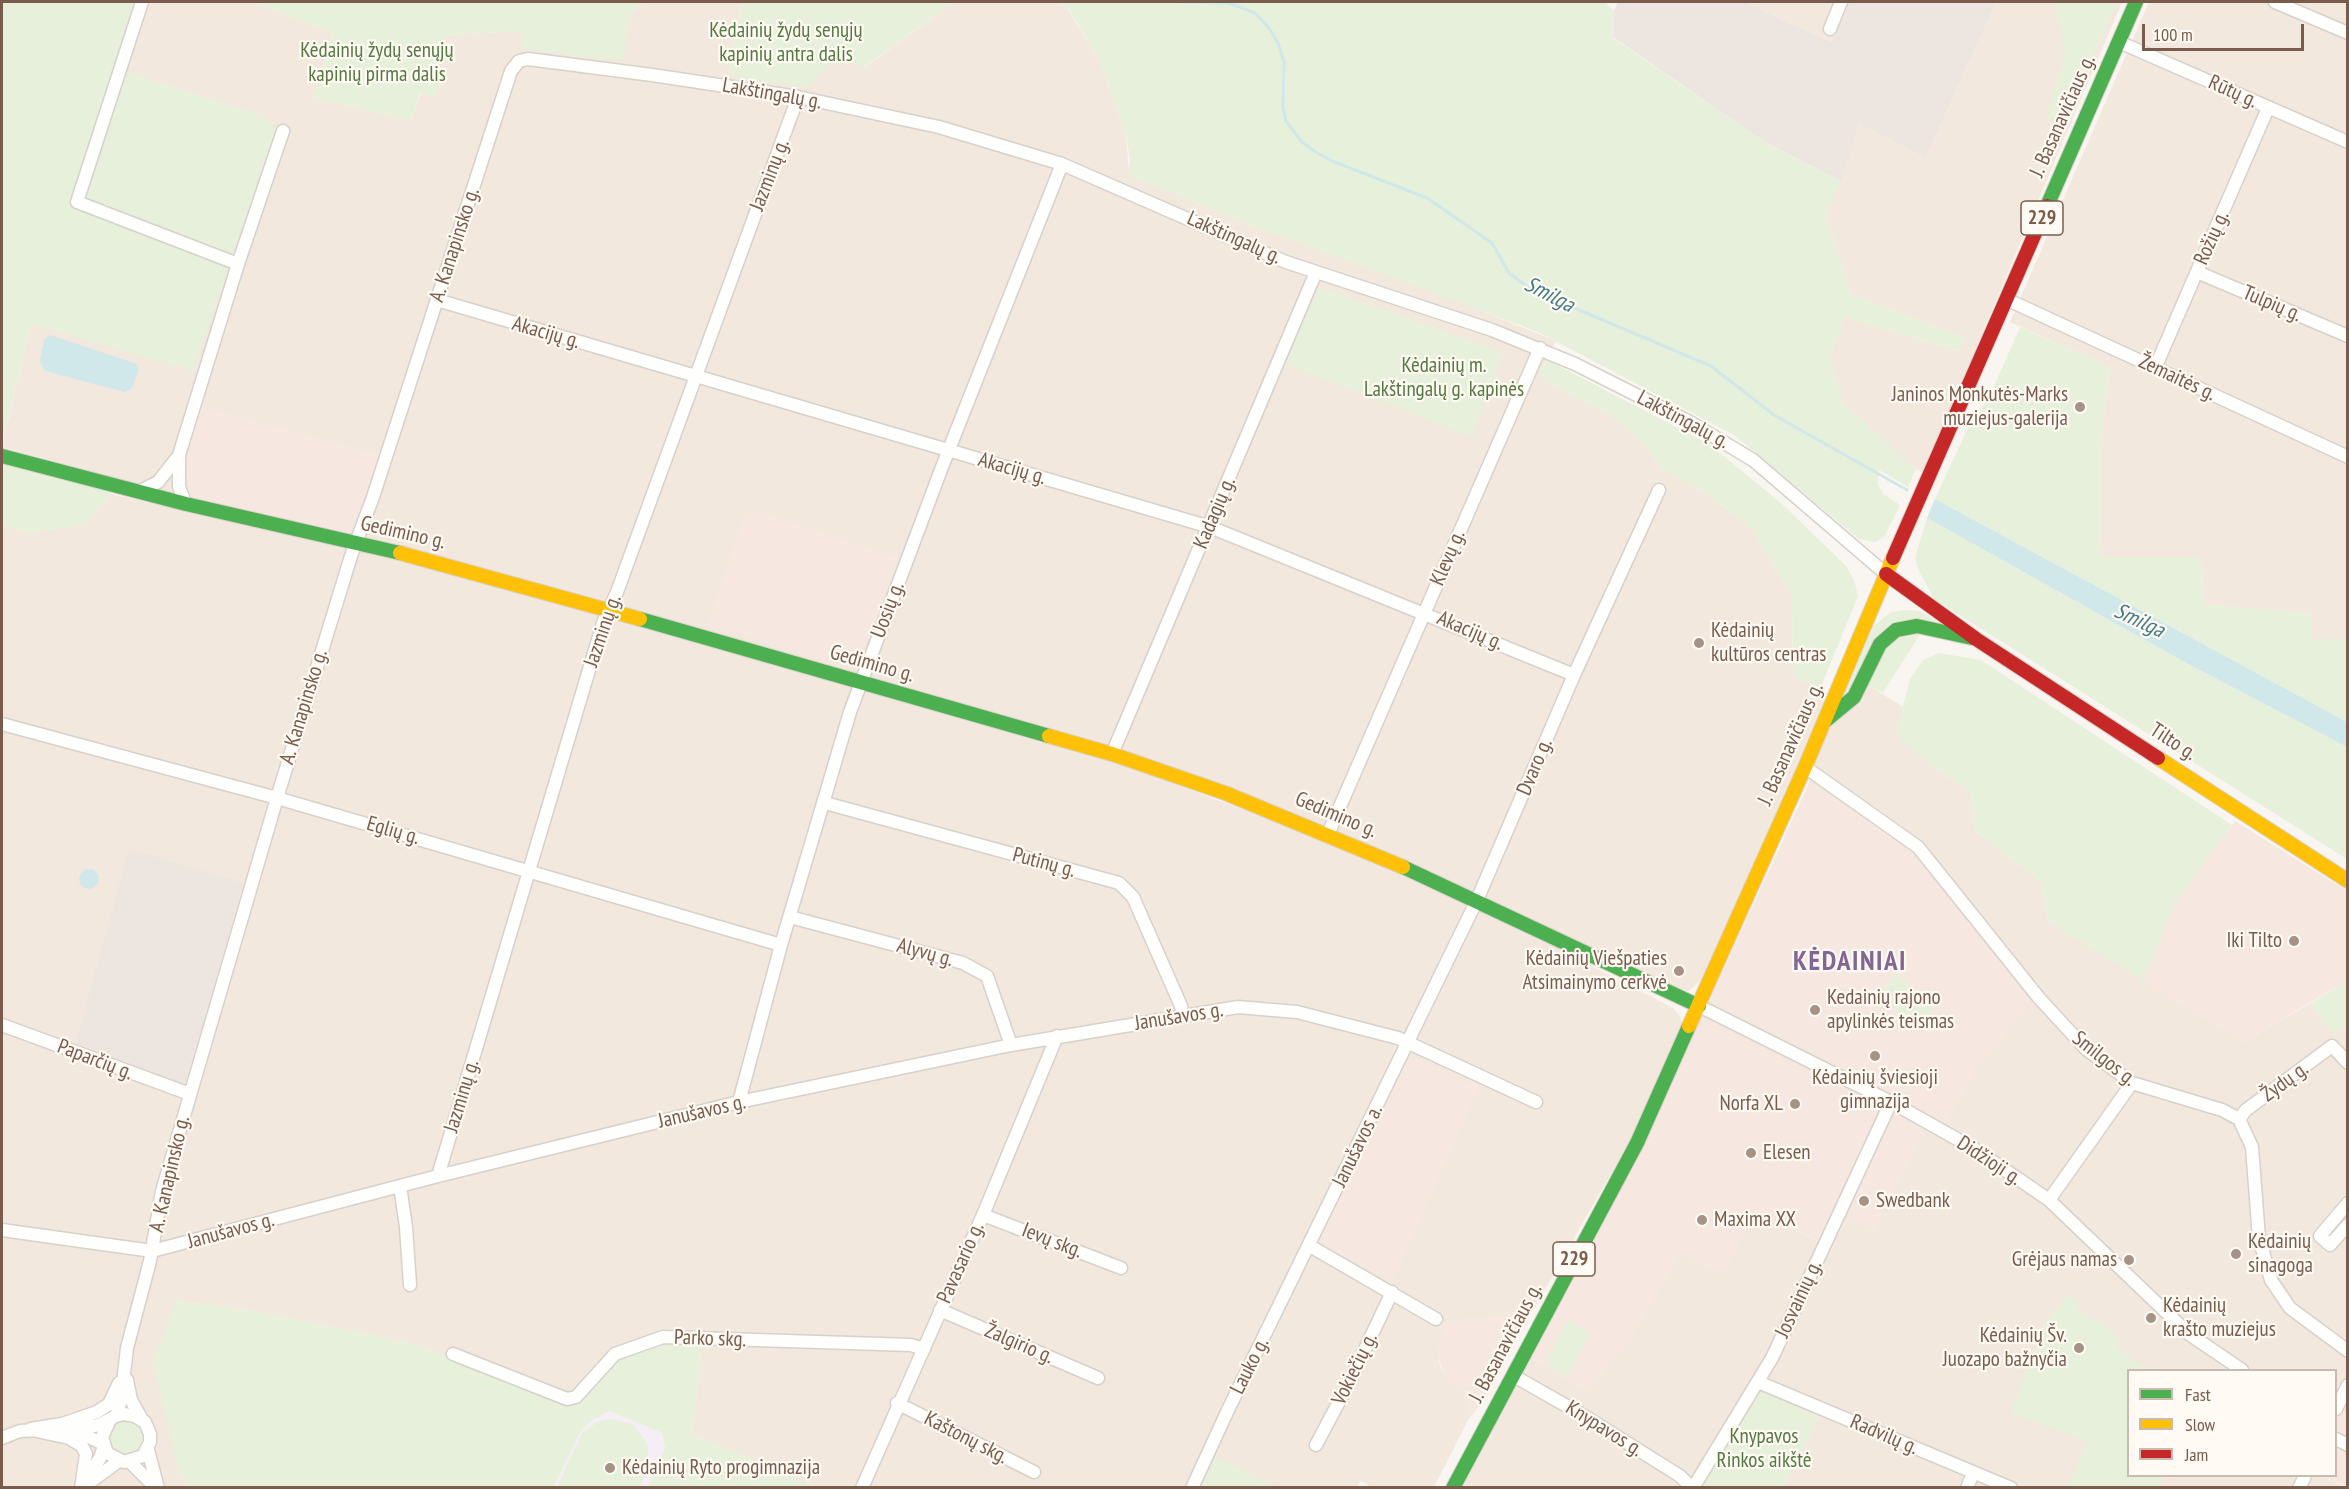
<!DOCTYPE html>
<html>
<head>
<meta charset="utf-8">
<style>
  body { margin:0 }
  #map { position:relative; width:2349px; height:1489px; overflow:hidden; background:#f9f5f0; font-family:"PT Sans Narrow",sans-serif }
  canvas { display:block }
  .frame { position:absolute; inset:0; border:3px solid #7a5c4d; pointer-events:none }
  .legend { position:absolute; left:2127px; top:1369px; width:210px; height:108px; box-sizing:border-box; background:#fffaf3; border:2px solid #cabbb1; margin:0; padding:8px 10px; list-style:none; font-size:18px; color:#7a5c4d }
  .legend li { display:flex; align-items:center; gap:12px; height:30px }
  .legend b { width:30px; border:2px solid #cabbb1 }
  .scale { position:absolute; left:2142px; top:24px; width:162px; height:27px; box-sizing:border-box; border:3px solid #7a5c4d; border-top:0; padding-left:8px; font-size:18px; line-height:21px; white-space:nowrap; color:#7a5c4d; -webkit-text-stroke:4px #fffaf3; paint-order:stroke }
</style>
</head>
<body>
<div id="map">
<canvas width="2349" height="1489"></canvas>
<div class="frame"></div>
<ul class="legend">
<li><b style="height:8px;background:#4caf50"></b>Fast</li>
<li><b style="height:8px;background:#ffc107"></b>Slow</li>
<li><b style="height:8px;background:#c62828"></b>Jam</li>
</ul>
<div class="scale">100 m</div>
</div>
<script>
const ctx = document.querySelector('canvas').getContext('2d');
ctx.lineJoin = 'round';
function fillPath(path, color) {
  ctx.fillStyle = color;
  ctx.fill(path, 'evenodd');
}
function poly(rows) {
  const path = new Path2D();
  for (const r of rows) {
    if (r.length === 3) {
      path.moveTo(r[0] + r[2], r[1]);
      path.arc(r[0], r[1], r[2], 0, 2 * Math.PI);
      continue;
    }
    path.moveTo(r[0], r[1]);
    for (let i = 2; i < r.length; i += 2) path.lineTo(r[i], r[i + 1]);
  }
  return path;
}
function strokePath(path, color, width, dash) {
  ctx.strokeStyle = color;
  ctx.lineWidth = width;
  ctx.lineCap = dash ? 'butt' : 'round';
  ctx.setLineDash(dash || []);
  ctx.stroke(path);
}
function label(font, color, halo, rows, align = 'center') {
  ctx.font = font + ' "PT Sans Narrow",sans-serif';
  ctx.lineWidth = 4.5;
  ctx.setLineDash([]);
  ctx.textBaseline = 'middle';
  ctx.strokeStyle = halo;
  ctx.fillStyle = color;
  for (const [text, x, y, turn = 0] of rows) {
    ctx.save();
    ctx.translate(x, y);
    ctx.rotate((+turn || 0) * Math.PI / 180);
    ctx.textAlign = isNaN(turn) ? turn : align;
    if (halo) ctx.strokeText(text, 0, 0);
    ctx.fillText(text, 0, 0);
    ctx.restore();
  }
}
fillPath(poly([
  [139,2,252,2,333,33,313,98,411,120,421,93,436,97,436,74,445,35,521,31,622,61,630,15,643,2,741,2,729,76,838,56,865,67,954,2,1058,2,1067,8,1100,61,1126,136,1129,175,1250,225,1415,284,1556,341,1539,375,1550,384,1609,414,1635,435,1661,468,1696,487,1750,526,1792,596,1793,675,1829,694,1701,980,1689,991,1679,990,1255,799,356,536,380,456,202,408,174,494,2,447,31,324,262,116,117,69],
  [1744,2,1848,2,1831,42],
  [1996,2,2122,2,1923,473,1916,469,1843,404,1830,358,1844,317,1959,351,1965,338,1851,294,1826,216,1859,124,1926,158],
  [2149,2,2347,2,2347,640,2311,639,2311,614,2203,604,2202,557,2100,558,2101,440,2110,367,2010,322],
  [111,494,370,552,523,592,1108,759,1324,840,1509,923,1673,1008,1680,1016,1682,1025,1635,1131,1540,1298,1520,1315,1448,1321,1438,1356,1440,1366,1444,1375,1467,1394,1470,1403,1467,1422,1434,1487,1372,1487,1360,1481,1357,1487,1278,1487,1212,1457,1199,1487,816,1487,692,1434,702,1345,662,1343,619,1360,582,1400,572,1404,516,1387,458,1361,405,1342,238,1308,176,1301,177,1466,188,1487,2,1487,2,525,27,532,85,525],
  [1866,684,1905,708,1896,736,1932,766,1971,793,1975,831,2041,881,2048,921,2243,1042,2311,1003,2334,1035,2347,1024,2348,1405,2336,1430,2336,1370,2128,1370,2128,1476,2319,1476,2347,1487,1783,1487,1819,1416,1703,1486,1705,1487,1460,1488,1531,1359,1589,1391,1614,1355,1619,1357,1679,1254,1722,1275,1754,1211,1833,1248,1847,1219,1873,1231,1925,1128,1943,1124,1974,1074,1921,858,1809,783,1815,758,1829,727]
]), '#f2e8de');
fillPath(poly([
  [202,408,380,456,356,536,174,494],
  [747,507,898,558,857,669,708,625],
  [1809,783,1921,858,2031,1002,1974,1074,1943,1124,1925,1129,1873,1231,1847,1220,1834,1248,1754,1211,1722,1275,1679,1254,1619,1358,1614,1355,1589,1391,1531,1359,1709,1001],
  [2235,821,2347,891,2347,981,2243,1042,2143,981,2174,905],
  [1408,1054,1479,1087,1393,1281,1316,1242],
  [1540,1298,1485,1398,1467,1422,1470,1403,1467,1394,1444,1375,1438,1356,1437,1345,1448,1321,1519,1315],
  [2347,1405,2347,1486,2319,1476,2336,1476,2336,1430]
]), '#f6e8e1');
fillPath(poly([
  [1618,2,1744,2,1831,42,1848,2,1996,2,1926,158,1859,124,1841,181,1763,141,1613,37,1614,11],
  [129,849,243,883,187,1081,179,1084,75,1046]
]), '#ede5e0');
fillPath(poly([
  [609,1411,662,1433,665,1448,648,1487,554,1488,580,1432,591,1421]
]), '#f6eef6');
fillPath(poly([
  [2,2,139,2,118,69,262,116,278,131,193,371,31,324,2,445],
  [252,2,643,2,630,15,623,61,522,49,521,31,445,35,436,73,442,77,436,97,420,93,411,120,313,98,333,33],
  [741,2,954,2,864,67,838,56,808,87,729,76],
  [1058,2,1605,2,1614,11,1613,38,1763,141,1841,181,1826,216,1851,294,1965,338,1960,351,1844,317,1830,358,1843,403,1916,469,1908,487,1879,470,1878,485,1883,494,1900,505,1884,537,1875,542,1859,539,1734,435,1538,332,1250,225,1128,175,1130,159,1126,136,1100,61,1068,8],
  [2054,2,2118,2,2061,124,2053,124,2047,117,2065,51],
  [1319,287,1503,352,1472,437,1285,364],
  [2020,327,2110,367,2101,440,2100,557,2202,557,2203,604,2311,614,2311,638,2347,640,2347,722,1935,499,1974,415,1988,400],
  [1547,360,1709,444,1782,504,1846,566,1854,580,1858,596,1820,689,1793,675,1792,596,1750,526,1696,487,1661,468,1635,435,1609,414,1550,384,1539,375],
  [2,456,112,486,111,494,85,525,27,532,2,525],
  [1927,518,2190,665,2347,747,2347,859,1934,599,1918,569,1915,557],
  [1906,610,1919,611,1931,617,1933,623,1922,631,1883,693,1866,684,1838,707,1871,628,1891,612],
  [1939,653,1981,660,2232,825,2174,905,2143,981,2048,921,2041,881,1975,831,1971,793,1932,766,1895,736,1910,679,1923,660],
  [1897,974,1935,1008,1916,1028,1878,995],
  [2347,981,2347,1024,2334,1035,2311,1003],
  [2068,1295,2080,1304,2077,1308,2091,1319,2093,1317,2122,1339,2116,1347,2149,1370,2128,1370,2128,1476,2165,1476,2159,1487,2067,1487,2088,1441,2010,1413,2045,1323],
  [176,1301,238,1308,405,1342,458,1361,516,1387,572,1404,582,1400,619,1360,662,1343,702,1345,692,1434,816,1487,648,1487,665,1448,662,1433,609,1411,591,1421,580,1432,554,1487,188,1487,177,1466,153,1362],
  [1569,1320,1591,1333,1567,1377,1549,1367,1548,1358],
  [1757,1391,1819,1416,1783,1487,1705,1488,1703,1485],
  [611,1419,634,1425,648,1445,648,1468,640,1487,557,1487,582,1433,599,1421],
  [127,1437,17],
  [1212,1456,1278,1487,1199,1488]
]), '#e7f0db');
fillPath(poly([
  [50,335,137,364,139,369,132,388,125,392,45,371,40,361,44,340],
  [1935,499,2347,722,2347,747,2190,665,1927,518],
  [89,879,10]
]), '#d0e8ea');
strokePath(poly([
  [1179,2,1229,3,1255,13,1269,28,1278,43,1284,62,1283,107,1286,121,1302,142,1314,151,1332,161,1427,198,1492,243,1509,273,1532,290,1711,366,1774,415,1907,490]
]), '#d0e8ea', 3);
const street = poly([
  [142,2,77,202,238,264],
  [2275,2,2348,33],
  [1830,29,1841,2],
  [2119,42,2348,142],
  [2197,272,2348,336],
  [2006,299,2348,457],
  [437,300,1210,527,1574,675],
  [2155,368,2268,108],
  [138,492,158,482,177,458],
  [186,504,179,487,179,455,238,264,283,131],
  [2,724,277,798,781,945],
  [1112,754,1316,272],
  [1805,767,1918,847,2039,998,2086,1049,2132,1083,2222,1110,2239,1119,2252,1147,2259,1238,2271,1280,2290,1308,2348,1351],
  [825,803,1119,883,1133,897,1181,1006,1183,1016],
  [1328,834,1540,348],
  [790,917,963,963,987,976,1011,1045],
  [1699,1006,1891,1102,1973,1148,2049,1200,2189,1334,2242,1370],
  [2,1025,190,1094],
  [739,1102,781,945,850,712,942,467,1062,164],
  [2239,1119,2246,1110,2332,1046,2348,1063],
  [438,1176,603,623,617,592,798,97],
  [400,1186,406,1227,410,1285],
  [2049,1200,2132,1083],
  [2348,1203,2320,1236,2330,1245,2348,1225],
  [983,1215,1121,1268],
  [2,1230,152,1251,438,1176,739,1102,1011,1045,1238,1007,1297,1012,1398,1038,1536,1102],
  [1310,1246,1436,1319],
  [940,1310,1098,1378],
  [453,1354,567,1399,576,1397,615,1354,663,1337,911,1345,924,1349],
  [1514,1376,1586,1417,1680,1476,1692,1488],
  [127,1380,131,1400,141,1418],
  [1758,1382,2011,1488],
  [897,1403,1034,1472],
  [2336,1409,2348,1385],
  [116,1416,121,1400,127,1348,150,1261,162,1191,277,798,351,556,373,497,511,71,519,61,528,59,652,75,798,97,939,127,1062,164,1286,262,1492,330,1575,364,1688,421,1753,460,1886,574],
  [62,1424,89,1427,99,1425,116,1416,123,1414,135,1416,145,1422,150,1434,150,1442,143,1456,124,1462,107,1453,102,1437,110,1420],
  [31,1429,62,1424,97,1412,109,1404,119,1383],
  [32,1430,69,1438,82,1446,86,1454,81,1488],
  [64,1432,87,1436,103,1444],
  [2,1438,20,1431,38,1430],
  [2336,1439,2348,1445],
  [1316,1445,1350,1381,1392,1292],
  [148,1450,158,1488],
  [130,1462,156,1488],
  [85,1482,100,1458,104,1446],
  [86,1485,119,1461],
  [862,1488,983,1215,1057,1036],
  [1192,1488,1228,1410,1477,900,1574,675,1659,490],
  [1693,1488,1772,1358,1891,1102],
  [1967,1488,1973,1473],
  [2299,1488,2305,1476]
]);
const fast = poly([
  [2047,206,2136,2],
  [2,456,186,504,400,553],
  [640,619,1049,736],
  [1825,721,1854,697,1880,644,1896,630,1917,626,1972,638],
  [1403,867,1699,1006],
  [1453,1488,1637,1143,1689,1026]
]);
const slow = poly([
  [400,553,640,619],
  [1049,736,1112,754,1225,793,1403,867],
  [2158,758,2348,881],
  [1689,1026,1805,767,1893,558]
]);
const jam = poly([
  [1893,558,2047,206],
  [1886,574,1976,639,2158,758]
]);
strokePath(street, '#d7d1cb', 15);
strokePath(fast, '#d9d2cb', 16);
strokePath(slow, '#d9d2cb', 16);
strokePath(jam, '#d9d2cb', 16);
strokePath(street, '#fefefd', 12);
strokePath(fast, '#4caf50', 14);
strokePath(slow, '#ffc107', 14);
strokePath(jam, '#c62828', 14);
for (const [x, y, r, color] of [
  [2080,407,6,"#a69286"],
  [1699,643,6,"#a69286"],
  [2294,941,6,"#a69286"],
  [1679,971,6,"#a69286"],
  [1815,1010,6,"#a69286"],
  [1875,1056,6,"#a69286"],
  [1795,1104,6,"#a69286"],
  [1751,1153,6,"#a69286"],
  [1864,1201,6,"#a69286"],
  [1702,1220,6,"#a69286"],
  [2236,1254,6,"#a69286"],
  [2129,1260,6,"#a69286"],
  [2151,1318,6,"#a69286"],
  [2079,1348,6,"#a69286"],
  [610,1468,6,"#a69286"]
]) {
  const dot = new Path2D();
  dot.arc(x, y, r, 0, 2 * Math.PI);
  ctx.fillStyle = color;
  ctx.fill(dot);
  strokePath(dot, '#fffaf3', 2);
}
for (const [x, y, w] of [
  [2042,218,42],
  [1574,1259,42]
]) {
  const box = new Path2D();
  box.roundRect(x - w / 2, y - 17, w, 34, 4.5);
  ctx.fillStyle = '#fffaf3';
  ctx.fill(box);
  strokePath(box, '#7a5c4d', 1.5);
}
label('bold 20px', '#7a5c4d', null, [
  ["229",2042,218],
  ["229",1574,1259]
]);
label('21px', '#537a41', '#fffaf3', [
  ["Kėdainių žydų senųjų",786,31],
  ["kapinių antra dalis",786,55],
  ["Kėdainių žydų senųjų",377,51],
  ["kapinių pirma dalis",377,75],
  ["Kėdainių m.",1444,366],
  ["Lakštingalų g. kapinės",1444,390],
  ["Knypavos",1764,1437],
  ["Rinkos aikštė",1764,1461]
]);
label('21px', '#7a5c4d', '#fffaf3', [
  ["Rūtų g.",2233,92,24],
  ["Lakštingalų g.",772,94,10],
  ["J. Basanavičiaus g.",2063,116,-66],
  ["Jazminų g.",770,175,-69],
  ["Lakštingalų g.",1234,238,24],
  ["Rožių g.",2212,238,-66],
  ["A. Kanapinsko g.",455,245,-72],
  ["Tulpių g.",2272,304,23],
  ["Akacijų g.",546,333,16],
  ["Žemaitės g.",2177,378,25],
  ["Lakštingalų g.",1683,420,28],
  ["Akacijų g.",1012,469,16],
  ["Kadagių g.",1215,513,-67],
  ["Gedimino g.",403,533,13],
  ["Klevų g.",1448,558,-67],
  ["Uosių g.",888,610,-69],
  ["Jazminų g.",603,631,-71],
  ["Akacijų g.",1470,631,23],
  ["Gedimino g.",872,664,16],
  ["A. Kanapinsko g.",304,707,-73],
  ["Tilto g.",2173,742,33],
  ["J. Basanavičiaus g.",1791,744,-66],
  ["Dvaro g.",1535,767,-67],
  ["Gedimino g.",1336,815,23],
  ["Eglių g.",393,831,16],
  ["Putinų g.",1044,863,15],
  ["Alyvų g.",925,953,15],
  ["Janušavos g.",1179,1017,-9],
  ["Smilgos g.",2104,1059,38],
  ["Paparčių g.",95,1060,21],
  ["Žydų g.",2285,1082,-36],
  ["Jazminų g.",462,1096,-73],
  ["Janušavos g.",702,1112,-13],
  ["Janušavos a.",1358,1146,-64],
  ["Didžioji g.",1989,1161,33],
  ["A. Kanapinsko g.",170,1174,-77],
  ["Janušavos g.",231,1231,-15],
  ["Ievų skg.",1052,1241,21],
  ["Pavasario g.",961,1263,-66],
  ["Josvainių g.",1799,1299,-65],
  ["Parko skg.",710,1339,2],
  ["J. Basanavičiaus g.",1506,1343,-62],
  ["Žalgirio g.",1019,1344,23],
  ["Lauko g.",1250,1366,-63],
  ["Vokiečių g.",1355,1369,-64],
  ["Knypavos g.",1604,1429,32],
  ["Radvilų g.",1884,1435,23],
  ["Kaštonų skg.",966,1438,27]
]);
label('21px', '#7a5c4d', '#fffaf3', [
  ["Janinos Monkutės-Marks",2068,395,"right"],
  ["muziejus-galerija",2068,419,"right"],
  ["Kėdainių",1711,631],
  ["kultūros centras",1711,655],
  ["Iki Tilto",2282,941,"right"],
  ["Kėdainių Viešpaties",1667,959,"right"],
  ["Atsimainymo cerkvė",1667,983,"right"],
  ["Kedainių rajono",1827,998],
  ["apylinkės teismas",1827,1022],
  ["Kėdainių šviesioji",1875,1078,"center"],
  ["gimnazija",1875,1102,"center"],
  ["Norfa XL",1783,1104,"right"],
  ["Elesen",1763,1153],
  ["Swedbank",1876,1201],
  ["Maxima XX",1714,1220],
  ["Kėdainių",2248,1242],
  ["sinagoga",2248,1266],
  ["Grėjaus namas",2117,1260,"right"],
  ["Kėdainių",2163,1306],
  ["krašto muziejus",2163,1330],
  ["Kėdainių Šv.",2067,1336,"right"],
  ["Juozapo bažnyčia",2067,1360,"right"],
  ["Kėdainių Ryto progimnazija",622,1468]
], 'left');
label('italic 22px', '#437c86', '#fffaf3', [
  ["Smilga",1549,295,27],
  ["Smilga",2139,621,25]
]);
ctx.letterSpacing = '1.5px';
label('bold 27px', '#846695', '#fffaf3', [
  ["KĖDAINIAI",1850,962]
]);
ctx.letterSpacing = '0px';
</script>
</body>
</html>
